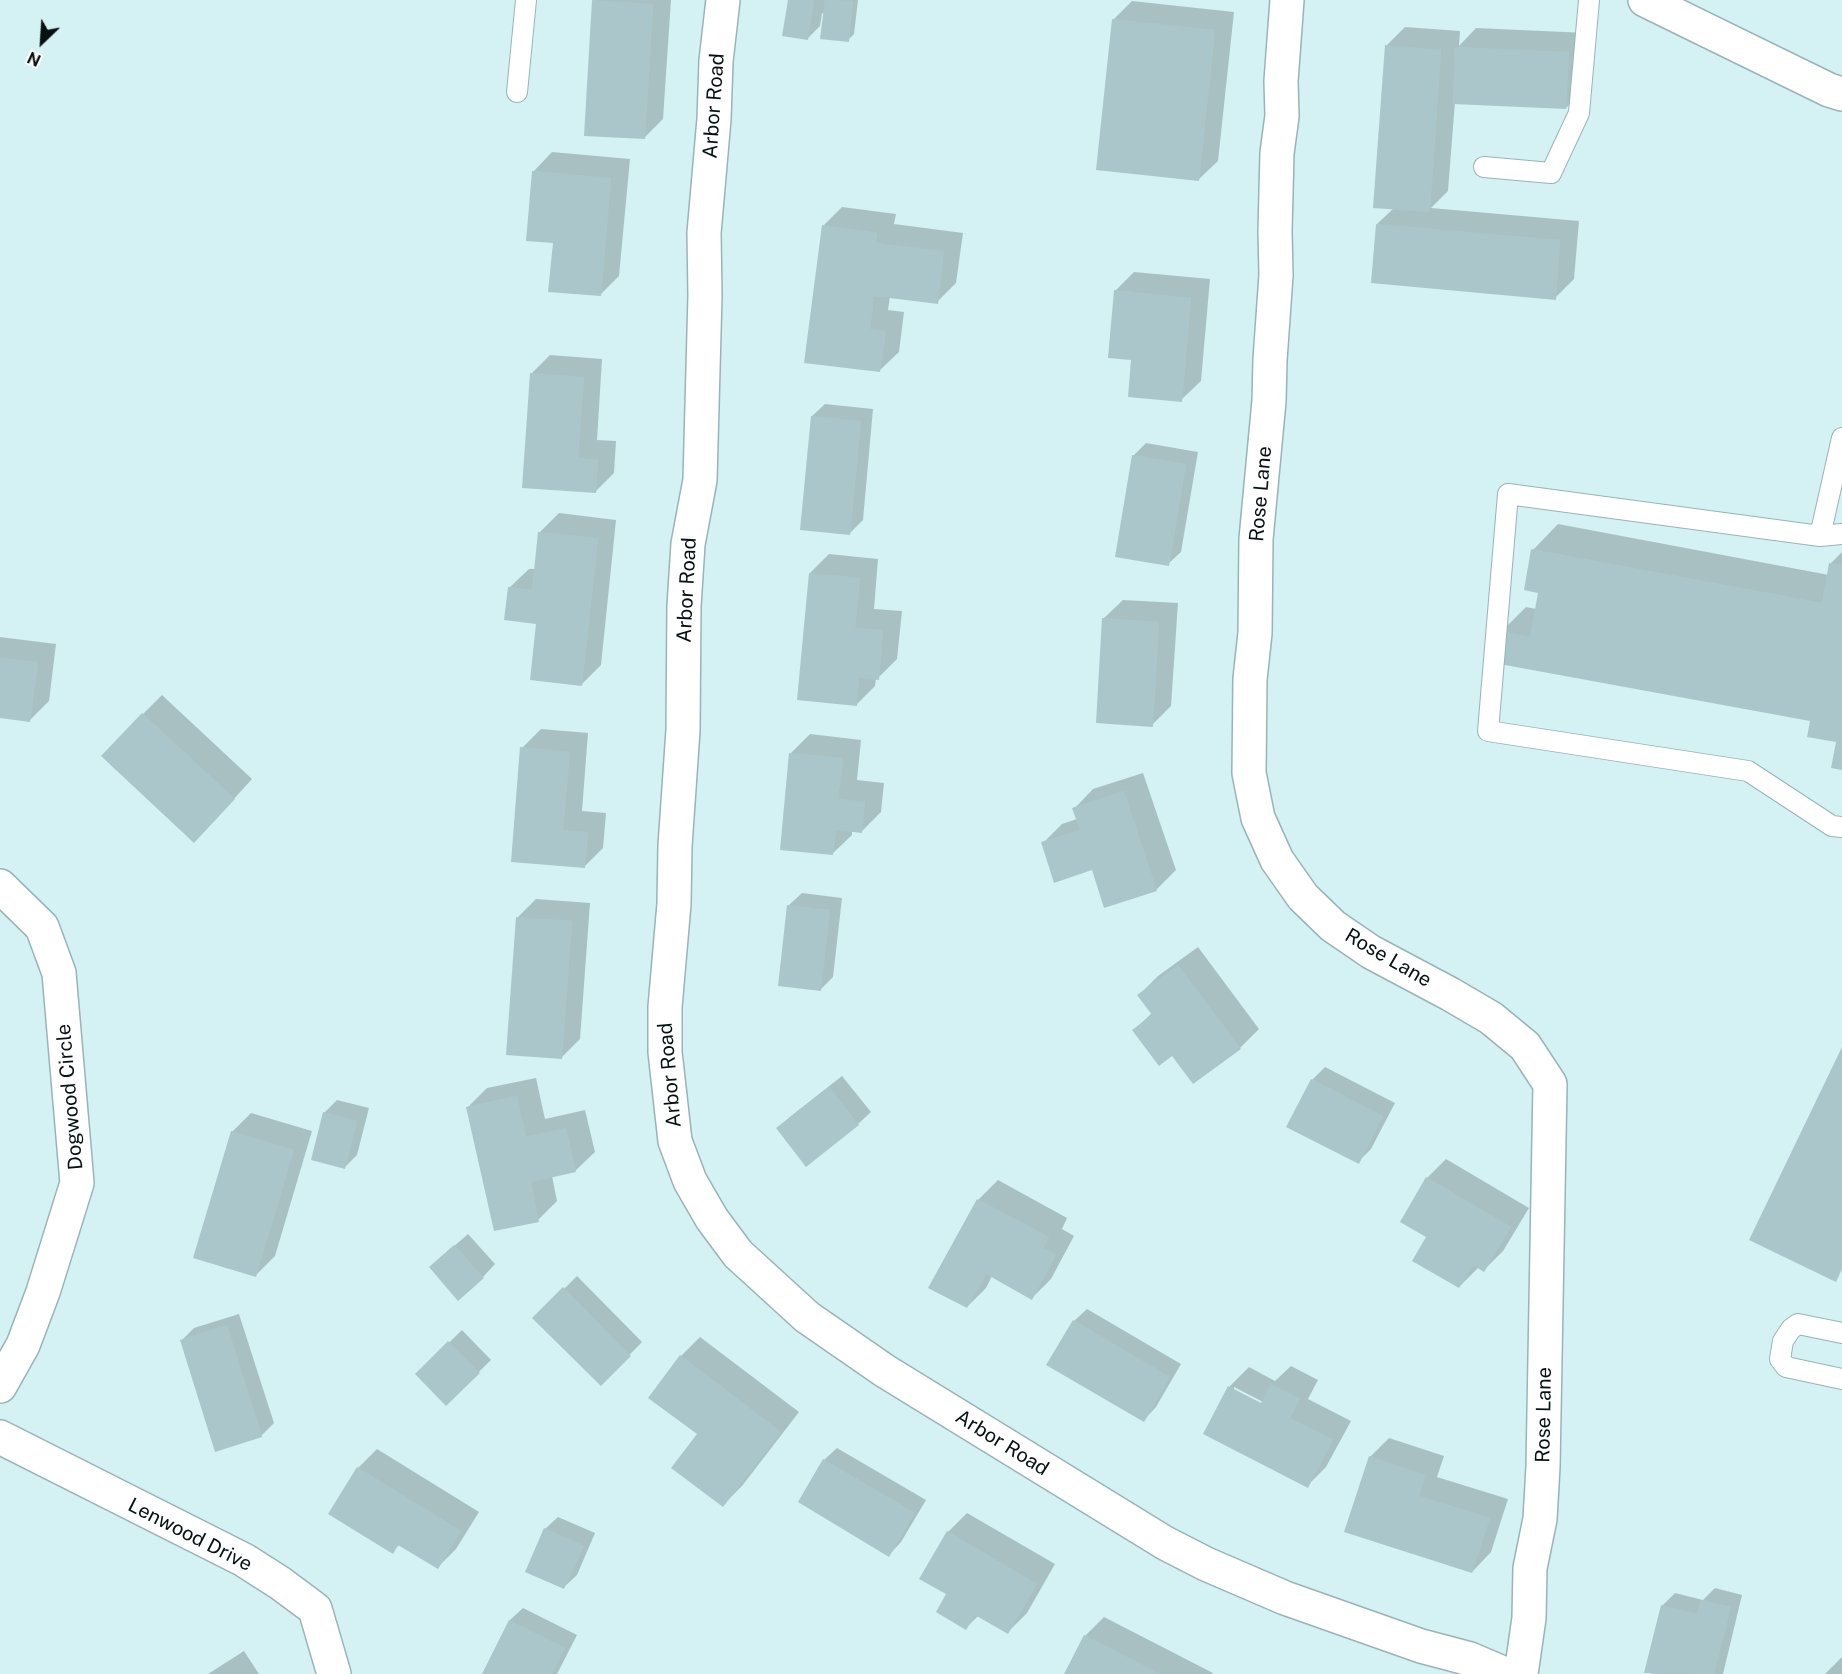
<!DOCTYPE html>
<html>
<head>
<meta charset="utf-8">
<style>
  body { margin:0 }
  #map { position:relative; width:1842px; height:1674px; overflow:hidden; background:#d4f1f4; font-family:"Public Sans",sans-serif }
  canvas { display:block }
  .north { position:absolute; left:12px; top:12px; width:60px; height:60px; -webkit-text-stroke:4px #fff; paint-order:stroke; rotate:205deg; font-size:16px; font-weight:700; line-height:24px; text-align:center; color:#071112 }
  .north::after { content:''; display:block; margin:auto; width:21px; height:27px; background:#071112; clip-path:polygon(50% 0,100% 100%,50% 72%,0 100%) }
</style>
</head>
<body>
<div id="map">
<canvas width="1842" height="1674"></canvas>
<div class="north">N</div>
</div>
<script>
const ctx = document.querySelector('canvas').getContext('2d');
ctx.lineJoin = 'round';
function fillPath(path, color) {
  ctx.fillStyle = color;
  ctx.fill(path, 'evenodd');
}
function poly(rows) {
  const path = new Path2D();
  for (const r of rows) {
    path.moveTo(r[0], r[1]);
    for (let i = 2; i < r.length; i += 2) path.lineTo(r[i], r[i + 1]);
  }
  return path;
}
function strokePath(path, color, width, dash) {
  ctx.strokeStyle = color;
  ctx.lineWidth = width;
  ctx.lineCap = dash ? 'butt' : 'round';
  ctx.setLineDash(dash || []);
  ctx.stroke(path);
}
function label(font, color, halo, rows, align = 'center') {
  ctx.font = font + ' "Public Sans",sans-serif';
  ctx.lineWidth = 6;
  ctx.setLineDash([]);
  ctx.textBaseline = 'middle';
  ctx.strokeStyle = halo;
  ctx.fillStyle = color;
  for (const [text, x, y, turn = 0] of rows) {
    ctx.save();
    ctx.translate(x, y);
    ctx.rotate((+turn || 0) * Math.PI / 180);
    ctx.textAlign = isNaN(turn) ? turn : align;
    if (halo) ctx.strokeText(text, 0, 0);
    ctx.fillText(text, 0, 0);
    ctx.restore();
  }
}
fillPath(poly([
  [595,0,671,0,663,119,644,138],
  [789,0,858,0,854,34,848,40,825,14,822,13,820,26,807,39],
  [1132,1,1234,12,1218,161,1198,180,1113,20],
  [1405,27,1460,31,1459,46,1476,28,1587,33,1585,89,1566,108,1455,102,1448,191,1431,208,1579,221,1574,279,1555,298,1377,224,1394,208,1386,46],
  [552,152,630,159,619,276,600,295,554,242,533,172],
  [842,207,896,214,894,224,963,233,956,283,937,302,890,296,888,310,904,312,899,352,879,371,823,226],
  [1134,272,1210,279,1201,381,1181,400,1133,358,1115,291],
  [550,355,602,359,597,440,616,441,614,473,595,492,531,374],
  [825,404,873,409,863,520,850,533,812,416],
  [1146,443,1198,452,1181,552,1168,564,1133,456],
  [559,513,616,520,601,665,582,684,538,622,509,588,529,569,536,569,540,532],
  [1558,524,1829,575,1831,563,1842,552,1842,768,1837,741,1812,720,1501,632,1526,607,1536,609,1540,591,1533,550],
  [829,554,878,559,874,609,902,611,897,659,878,678,876,678,875,686,856,705,810,573],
  [1123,600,1178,603,1171,706,1152,725,1103,619],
  [0,637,56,644,49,701,30,720,0,716],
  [162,695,252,779,213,822,143,714],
  [541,729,588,733,582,811,606,813,603,848,584,867,512,860,522,748],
  [810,734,861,740,857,780,884,783,881,812,862,831,852,830,852,835,832,854,791,753],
  [1143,773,1176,870,1157,889,1105,906,1093,868,1043,843,1062,824,1077,819,1074,809,1093,789],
  [802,893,842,898,833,977,820,990,789,905],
  [536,899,590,903,580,1039,561,1058,517,918],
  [1198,947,1259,1029,1240,1048,1173,1054,1134,1030,1152,1013,1139,995,1158,976],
  [1325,1067,1395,1103,1371,1149,1358,1162,1312,1080],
  [842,1076,871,1112,858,1124,778,1128,791,1116],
  [536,1078,545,1119,585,1110,595,1152,575,1171,552,1176,557,1201,538,1220,468,1107,487,1088],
  [337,1100,369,1108,357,1155,345,1167,324,1113],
  [251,1113,312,1131,275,1256,256,1275,232,1132],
  [1446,1159,1529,1208,1503,1251,1484,1270,1479,1267,1459,1287,1428,1237,1427,1178],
  [998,1180,1067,1218,1062,1229,1074,1236,1051,1279,1032,1298,992,1276,986,1288,967,1307,930,1287,979,1199],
  [468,1234,495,1264,483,1277,444,1255],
  [577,1276,642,1342,601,1384,535,1318],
  [1087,1309,1181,1364,1156,1407,1144,1420,1074,1321],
  [239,1314,274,1423,261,1436,182,1340,194,1328],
  [462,1330,491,1360,446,1404,417,1374],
  [700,1337,799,1412,742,1486,723,1505,699,1434,681,1356],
  [1291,1366,1318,1380,1308,1399,1351,1421,1326,1467,1307,1486,1206,1433,1230,1386,1249,1367,1275,1381],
  [1234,1387,1269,1405,1267,1408,1234,1391],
  [1389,1438,1444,1456,1437,1477,1508,1499,1491,1552,1472,1572,1370,1457],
  [837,1448,926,1500,901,1542,889,1555,824,1460],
  [377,1449,479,1512,456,1549,437,1568,400,1544,392,1552,358,1468],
  [967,1513,1055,1564,1027,1613,1008,1632,979,1615,966,1628,948,1594,948,1532],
  [558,1517,595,1533,577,1575,564,1587,545,1529],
  [1715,1588,1742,1595,1723,1674,1653,1674,1646,1672,1662,1606,1675,1593,1703,1600],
  [523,1608,577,1635,557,1674,483,1674,510,1620],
  [1104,1617,1213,1673,1212,1674,1066,1674,1085,1636],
  [244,1651,259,1674,208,1674],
  [1841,1658,1842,1658,1842,1674,1825,1674]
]), '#0003');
fillPath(poly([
  [592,0,653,4,645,139,584,136],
  [788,0,814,0,808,40,782,36],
  [825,0,853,1,849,42,820,39],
  [1112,19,1215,30,1199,181,1096,170],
  [1385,45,1441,50,1430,212,1373,208],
  [1455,47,1569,52,1566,109,1453,104],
  [532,171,611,178,601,296,548,292,553,243,526,241],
  [1376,224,1560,240,1556,300,1371,283],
  [822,225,877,233,876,243,944,251,938,304,874,296,870,329,886,331,880,372,804,363],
  [1114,290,1191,298,1182,402,1128,397,1131,360,1108,358],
  [530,373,584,377,578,458,598,460,596,493,522,488],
  [811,416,861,421,850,535,800,530],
  [1132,455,1186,464,1169,566,1115,557],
  [538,532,598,538,582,686,530,680,536,624,504,620,508,587,532,590],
  [1531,549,1822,603,1829,563,1842,565,1842,770,1831,768,1836,742,1807,737,1810,721,1494,663,1499,631,1530,637,1538,593,1524,590],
  [809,573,860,578,855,628,883,630,879,680,859,678,857,706,797,700],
  [1102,618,1159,622,1153,727,1096,723],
  [0,658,38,662,30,722,0,718],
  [142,713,235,799,194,843,101,756],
  [520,747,570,752,563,830,588,832,585,868,511,862],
  [789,753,843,758,838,799,865,802,862,833,836,830,833,855,780,850],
  [1124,791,1157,891,1104,908,1092,870,1054,883,1041,842,1080,830,1072,808],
  [787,905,830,910,821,991,778,986],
  [516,917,572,921,562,1059,506,1055],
  [1178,965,1241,1049,1193,1084,1172,1056,1159,1066,1132,1030,1152,1015,1137,995],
  [1842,1047,1842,1269,1836,1282,1749,1240],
  [1311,1079,1383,1116,1359,1164,1286,1127],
  [829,1087,859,1125,806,1167,776,1128],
  [517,1096,526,1137,566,1128,576,1172,531,1182,539,1222,494,1231,466,1107],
  [323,1112,357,1121,345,1169,311,1160],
  [231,1131,294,1150,256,1277,193,1258],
  [1426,1177,1511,1227,1484,1272,1473,1265,1459,1288,1412,1261,1426,1237,1400,1222],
  [977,1199,1049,1237,1044,1248,1056,1255,1032,1300,986,1274,967,1308,928,1288],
  [454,1245,484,1278,458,1301,429,1267],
  [563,1287,631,1356,601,1386,532,1318],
  [1073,1320,1170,1377,1144,1422,1046,1365],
  [227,1325,262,1437,215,1452,180,1340],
  [448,1341,480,1373,446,1406,415,1374],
  [680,1355,781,1432,723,1507,671,1468,697,1434,648,1398],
  [1271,1384,1300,1399,1290,1418,1333,1440,1308,1488,1203,1434,1228,1386,1261,1403],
  [1369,1456,1425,1475,1419,1496,1490,1518,1472,1573,1344,1532],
  [823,1459,915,1513,889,1557,798,1502],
  [357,1467,461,1531,438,1569,398,1545,393,1554,328,1514],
  [544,1528,584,1546,564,1589,525,1572],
  [947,1531,1037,1584,1008,1634,975,1615,966,1630,936,1612,946,1594,919,1579],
  [1701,1600,1731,1607,1714,1674,1644,1673,1661,1605,1697,1614],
  [509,1620,565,1648,552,1674,482,1674],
  [1084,1635,1160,1674,1064,1674]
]), '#abc6ca');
const service = poly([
  [517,92,526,0],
  [1484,167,1551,173,1579,113,1589,0],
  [1842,534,1820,536,1508,494,1488,731,1748,771,1832,826,1842,827],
  [1820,536,1842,438],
  [1842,1333,1798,1324,1791,1329,1783,1341,1780,1359,1786,1367,1842,1379]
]);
const minor = poly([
  [723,0,716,61,714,119,704,233,705,295,700,480,688,544,684,606,683,730,675,846,674,904,665,1007,665,1052,675,1141,690,1181,712,1219,738,1254,807,1317,885,1371,1165,1543,1206,1564,1285,1598,1421,1646,1470,1659,1505,1674],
  [1287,0,1281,81,1282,116,1277,153,1275,231,1276,275,1270,360,1269,401,1256,539,1255,633,1250,679,1249,773,1258,818,1277,860,1303,897,1333,926,1371,952,1450,994,1491,1018,1525,1046,1550,1084,1543,1467,1540,1519,1530,1568,1529,1618,1521,1674],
  [0,886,42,927,59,973,77,1183,43,1292,23,1345,0,1386],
  [0,1437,244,1560,280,1583,315,1609,334,1674]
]);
const secondary = poly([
  [1645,0,1829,90,1842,94]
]);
strokePath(service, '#99b4b7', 22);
strokePath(minor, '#99b4b7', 36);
strokePath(secondary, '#99b4b7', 36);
strokePath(service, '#fff', 20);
strokePath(minor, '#fff', 33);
strokePath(secondary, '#fff', 33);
label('20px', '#071112', '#fff', [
  ["Arbor Road",714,106,-86],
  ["Rose Lane",1261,494,-85],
  ["Arbor Road",687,590,-87],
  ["Rose Lane",1388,958,30],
  ["Arbor Road",670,1075,-95],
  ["Dogwood Circle",70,1097,-95],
  ["Rose Lane",1544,1415,-89],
  ["Arbor Road",1002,1443,32],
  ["Lenwood Drive",190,1535,27]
]);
</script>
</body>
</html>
